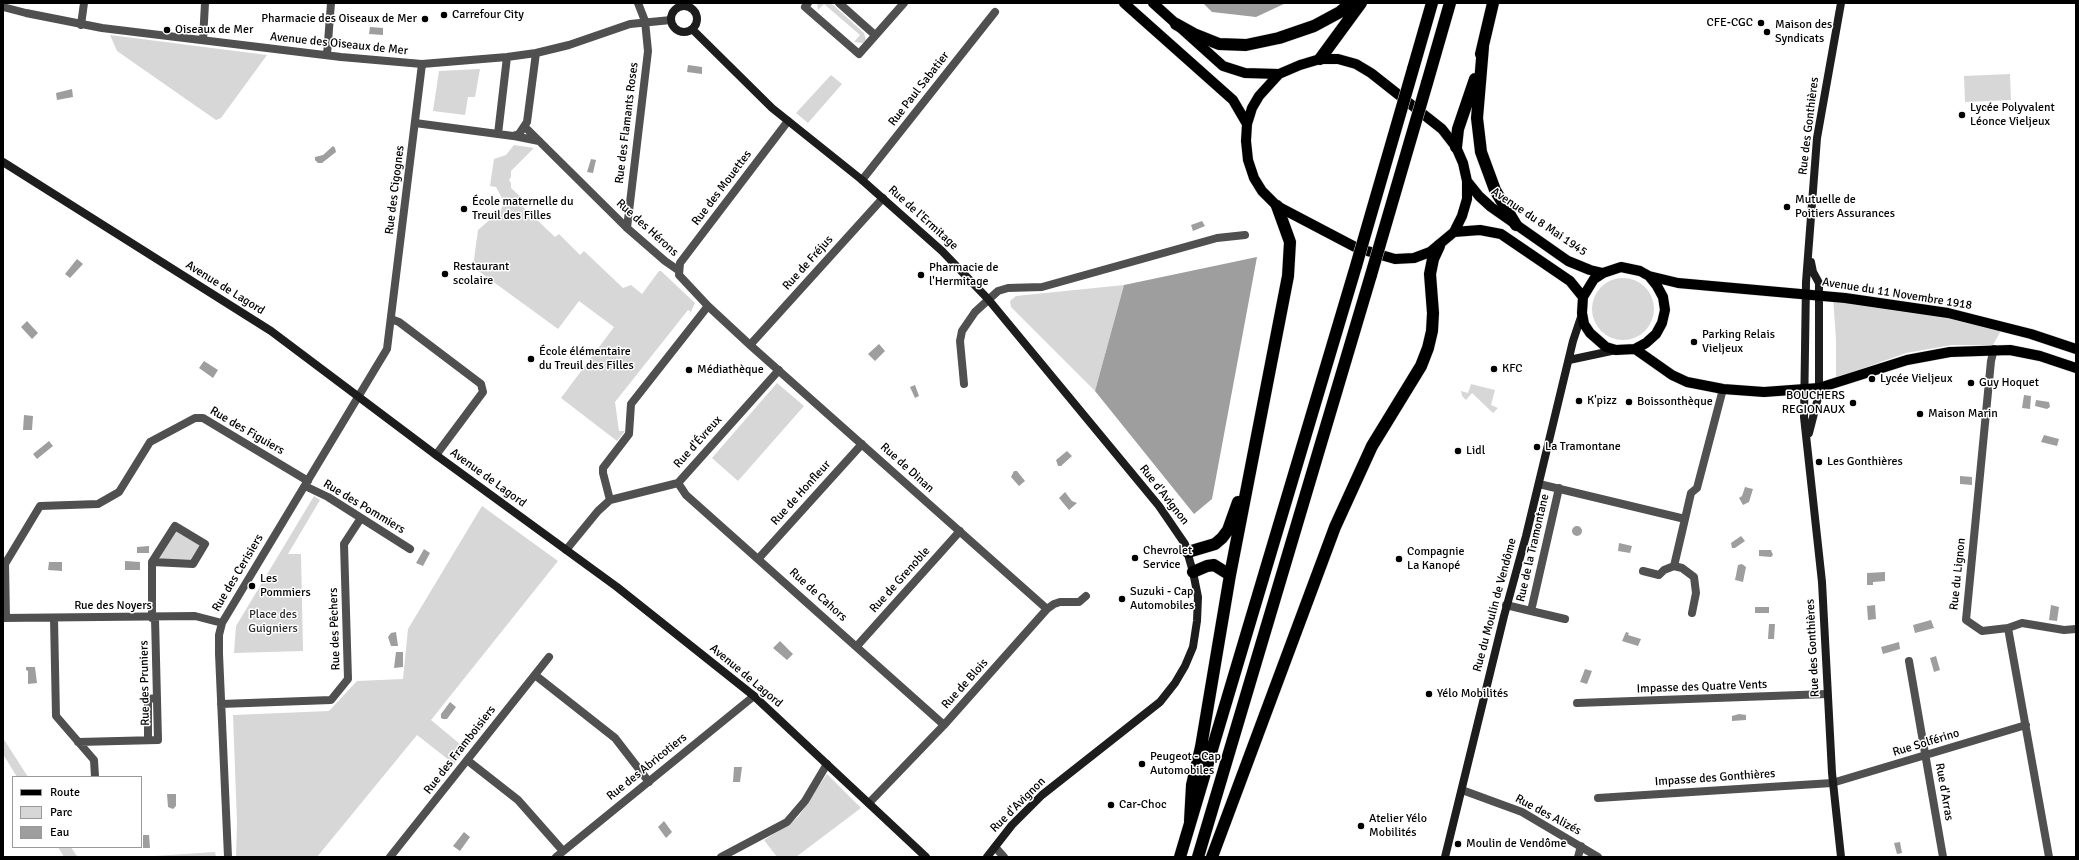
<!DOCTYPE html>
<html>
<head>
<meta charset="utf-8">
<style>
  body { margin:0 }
  #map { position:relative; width:2079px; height:860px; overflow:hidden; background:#fff; font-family:Signika,sans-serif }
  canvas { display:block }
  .frame { position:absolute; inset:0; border:4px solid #000; pointer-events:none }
  .legend { position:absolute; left:12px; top:776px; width:130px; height:72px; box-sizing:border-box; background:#fff; border:1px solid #999; margin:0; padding:5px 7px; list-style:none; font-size:12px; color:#000 }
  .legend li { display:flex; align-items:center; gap:8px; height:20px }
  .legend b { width:20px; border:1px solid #999 }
</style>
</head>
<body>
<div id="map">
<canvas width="2079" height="860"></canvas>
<div class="frame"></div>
<ul class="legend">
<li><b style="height:5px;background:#000"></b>Route</li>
<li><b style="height:11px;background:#d7d7d7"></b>Parc</li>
<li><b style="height:11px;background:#9e9e9e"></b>Eau</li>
</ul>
</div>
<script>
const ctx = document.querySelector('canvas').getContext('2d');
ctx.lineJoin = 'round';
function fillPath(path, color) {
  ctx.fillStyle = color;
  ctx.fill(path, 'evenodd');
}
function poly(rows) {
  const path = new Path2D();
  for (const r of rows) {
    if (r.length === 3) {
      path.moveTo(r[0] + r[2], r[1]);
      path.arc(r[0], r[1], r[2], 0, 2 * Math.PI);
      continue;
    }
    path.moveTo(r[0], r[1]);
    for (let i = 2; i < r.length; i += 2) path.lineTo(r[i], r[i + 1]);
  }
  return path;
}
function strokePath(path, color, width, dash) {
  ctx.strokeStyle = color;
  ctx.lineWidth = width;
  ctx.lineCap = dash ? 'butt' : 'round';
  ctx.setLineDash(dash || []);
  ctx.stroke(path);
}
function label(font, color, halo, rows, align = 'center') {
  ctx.font = font + ' Signika,sans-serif';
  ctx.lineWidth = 3;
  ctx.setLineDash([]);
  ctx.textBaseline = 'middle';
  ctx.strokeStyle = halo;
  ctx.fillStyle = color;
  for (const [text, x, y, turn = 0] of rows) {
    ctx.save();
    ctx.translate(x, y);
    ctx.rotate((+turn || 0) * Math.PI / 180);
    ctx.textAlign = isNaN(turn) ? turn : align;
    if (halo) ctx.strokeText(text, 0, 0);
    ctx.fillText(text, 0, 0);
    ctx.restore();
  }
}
fillPath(poly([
  [817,3,831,3,864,33,866,40,863,43,854,42,860,35,824,4,818,10],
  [110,35,267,55,221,118,216,120,117,51],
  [480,69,475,97,468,97,465,115,433,111,439,71],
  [2010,74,2011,100,1965,102,1964,76],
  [831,75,842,84,808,123,796,113],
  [514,145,534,148,511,171,511,177,509,180,511,183,511,188,525,201,521,205,555,237,559,234,580,255,584,251,623,288,631,285,642,294,659,271,661,271,695,303,691,312,688,310,615,402,619,431,625,431,617,441,561,398,614,327,579,301,558,329,473,267,478,230,501,210,504,202,496,187,490,186,494,159,506,155],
  [1623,309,31],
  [1124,285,1095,391,1011,307,1010,301,1016,296],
  [1833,297,2003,327,1993,345,1952,345,1906,353,1836,378,1836,339],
  [777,383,804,406,738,481,712,458],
  [1471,384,1495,390,1491,405,1498,408,1493,413,1472,393,1466,400,1462,396,1461,391,1468,393],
  [314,496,320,500,288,554,301,554,303,651,234,653,236,626],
  [482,506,558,561,431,720,466,749,454,764,417,735,317,857,236,857,237,823,233,715,329,711,357,681,403,679,408,629],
  [175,526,205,544,193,564,152,562],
  [3,738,28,777,17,777,3,754],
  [827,774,861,808,796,857,777,857,764,840,788,825,798,817],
  [58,847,71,847,76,855,80,857,64,857],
  [215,852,216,857,139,857]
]), '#d7d7d7');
fillPath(poly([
  [1203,3,1286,3,1256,17,1212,12],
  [370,27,383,28,383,35,369,34],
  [688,65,702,67,702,74,687,72],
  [72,89,73,97,57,100,56,93],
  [333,146,335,148,336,152,322,163,318,163,315,160,315,157,323,155],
  [591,159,596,160,593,173,587,172],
  [1202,221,1205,226,1193,231,1191,225],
  [1257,257,1212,499,1194,514,1095,391,1124,285],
  [77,259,83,264,70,278,65,274],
  [27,321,38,333,32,339,21,327],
  [879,344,885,351,875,361,868,354],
  [204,361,218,370,213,378,199,368],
  [915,385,919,396,915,398,910,387],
  [2024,395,2031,396,2030,409,2022,408],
  [2036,400,2049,402,2050,407,2047,409,2035,406],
  [24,415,33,416,32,430,23,430],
  [2044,435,2059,439,2057,446,2041,442],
  [49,441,53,446,37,459,33,454],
  [1067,451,1072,456,1061,466,1058,466,1056,460],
  [1014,471,1017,471,1025,481,1019,486,1011,477],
  [1960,476,1972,477,1972,485,1960,484],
  [1745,487,1753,489,1749,502,1743,505,1739,498,1742,496],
  [1065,492,1072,501,1077,503,1069,510,1059,498],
  [1577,531,5],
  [1741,536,1745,541,1735,548,1732,548,1731,543],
  [1619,543,1632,546,1630,553,1618,551],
  [149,546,149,553,137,553,137,547],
  [424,549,430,553,423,566,416,563],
  [1759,550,1771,550,1773,555,1771,557,1759,556],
  [125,561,140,562,140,570,125,570],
  [49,562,62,562,62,571,48,570],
  [1742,564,1746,567,1743,582,1735,580,1738,565],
  [1885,572,1885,581,1873,582,1873,585,1867,585,1867,573],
  [1875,605,1876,619,1868,620,1867,606],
  [2051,605,2059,607,2057,621,2049,620],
  [1755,607,1769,607,1769,613,1755,613],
  [1931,620,1934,628,1915,633,1913,625],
  [1769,624,1775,624,1774,639,1768,639],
  [396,632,398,646,391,646,388,637,391,633],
  [1626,632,1629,633,1628,635,1641,639,1638,646,1622,641],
  [780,641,793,654,787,660,773,648],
  [1899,642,1900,649,1883,654,1881,647],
  [396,652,403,652,403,667,394,668],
  [1936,656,1940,670,1934,672,1930,658],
  [26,667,35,667,37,683,28,684,28,671,26,670],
  [1585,669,1592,671,1587,684,1580,682],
  [450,702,456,707,447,719,443,719,441,718,441,714],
  [1739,714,1746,715,1746,720,1732,721,1732,716],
  [734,767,742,767,740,782,733,782],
  [167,794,176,794,176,806,173,809,168,807],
  [664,821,672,832,666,838,658,827],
  [464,832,470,837,460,851,453,846],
  [143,835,149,835,150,848,143,848],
  [1900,842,1902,853,1897,854,1894,843]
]), '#9e9e9e');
const primary = poly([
  [1124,3,1233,100,1247,124],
  [1153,3,1223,66,1245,73,1279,74],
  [1320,59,1338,59,1356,64,1371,73,1442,129,1456,147,1463,163,1467,181,1467,199,1462,216,1454,232,1430,252,1414,258,1395,259,1357,248,1277,206,1262,191,1254,178,1248,160,1246,141,1247,124,1252,108,1259,96,1279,74,1300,65,1320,59],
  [1467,181,1479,196,1491,207,1568,261,1590,270,1603,273],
  [1454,232,1480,230,1501,234,1570,281,1583,297,1582,313,1584,324,1590,333,1606,347,1616,350,1635,349,1646,343,1656,334,1662,323,1665,310,1663,297,1657,286,1649,276,1640,271,1621,267,1603,273,1594,279,1583,297],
  [1649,276,1678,283,1845,298,1948,313,2031,334,2076,349],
  [1635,349,1672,375,1687,382,1723,389,1764,392,1819,388,1907,360,1950,352,2010,350,2040,356,2076,368]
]);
const highway = poly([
  [1176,24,1194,34,1219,44,1246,45,1279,38,1314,26,1340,12,1351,3],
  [1483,47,1477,118,1481,152,1495,190,1516,225],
  [1481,54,1493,3],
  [1320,59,1361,3],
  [1413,69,1432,3],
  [1427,83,1450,3],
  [1456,147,1458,129,1475,79],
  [1188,552,1215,544,1222,538,1228,530,1238,502],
  [1193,572,1207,566,1214,565,1230,575],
  [1190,821,1192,785,1201,747,1230,575,1288,276,1290,242,1277,206],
  [1180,857,1356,266],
  [1198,857,1371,275],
  [1212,857,1335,527,1372,446,1421,366,1428,348,1432,331,1433,313,1430,274,1433,259,1439,246]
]);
strokePath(primary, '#dbdbdb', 11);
strokePath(highway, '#dbdbdb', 13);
strokePath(poly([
  [808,3,805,7,859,54,904,3],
  [839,3,875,35],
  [3,7,26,13,102,28,341,57,422,64,507,57,536,53,569,45,630,24,671,20],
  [81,25,84,3],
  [203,40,205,3],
  [327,55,331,3],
  [788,121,680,263,679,275,708,306,750,345,1047,609],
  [415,123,513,136,519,134,527,122,536,53],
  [525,127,627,228,665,261,678,270],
  [498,134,507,57],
  [514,136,539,141],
  [862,180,995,12],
  [627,228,648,51,645,21,638,3],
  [391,319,399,322,481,384,483,392,436,455],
  [750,345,883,198],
  [1994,349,1991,361,1966,620,1982,631,2008,628,2049,857],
  [964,384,960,341,962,331,975,312,998,291,1008,288,1042,287,1217,238,1245,235],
  [678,483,686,495,944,725],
  [1539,484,1685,519,1691,493,1697,488,1723,389],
  [305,486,328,497,410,549],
  [610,500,603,473,603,468,629,434,631,404,708,306],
  [1685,519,1674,566,1682,568,1694,577,1696,593,1692,613],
  [566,550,598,511,610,500,678,483,779,370],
  [759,558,862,444],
  [152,562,193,564,205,544,175,526,152,562,152,618],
  [1643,571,1659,575,1664,570,1674,566],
  [1506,605,1531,611,1559,488],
  [1531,611,1565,619],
  [3,618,195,616,222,623],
  [6,618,5,564,40,506,98,504,119,492,150,442,195,418,203,418,308,481],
  [54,618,56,716,94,760,95,777],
  [2008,628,2022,623,2064,630,2076,629],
  [857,646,960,531],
  [1909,661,1943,857],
  [535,675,615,738,649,782],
  [1577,703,1827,694],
  [221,704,331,700,348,679,344,544,361,518],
  [148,740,148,699,157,698],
  [78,742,158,740,155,618],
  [467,760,518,800,563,851],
  [1462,790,1522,812,1598,857],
  [1598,798,1832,783,2026,725],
  [869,803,944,725,1047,609,1054,604,1060,602,1079,602,1086,596],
  [995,847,1004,857],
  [228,857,219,654,219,635,222,623,387,349,422,64],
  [390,857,549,657],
  [556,857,754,696],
  [721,857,787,822,805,801,827,764],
  [1578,857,1581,846]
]), '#505050', 8);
strokePath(poly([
  [684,19,13],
  [692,29,772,108,862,180,942,251,988,299,1159,506,1185,544,1193,572,1198,597,1197,621,1193,647,1185,666,1175,683,1160,702,1042,795,1012,825,987,857],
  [3,162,271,331,436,455,617,587,754,696,926,857],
  [1569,360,1616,350],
  [1809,433,1819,394,1819,283,1813,272,1811,262],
  [1445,857,1504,616,1526,536,1573,341,1582,314],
  [1841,857,1832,773,1822,582,1804,417,1806,282,1817,138,1841,3]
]), '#1d1d1d', 8);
strokePath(primary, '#000', 10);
strokePath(highway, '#000', 12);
const highwayBridge = poly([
  [1356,266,1413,69],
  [1371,275,1427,83]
]);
strokePath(highwayBridge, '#dbdbdb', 13, []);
strokePath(highwayBridge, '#000', 12);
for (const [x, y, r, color] of [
  [444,15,4,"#000"],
  [425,19,4,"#000"],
  [1761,23,4,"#000"],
  [167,30,4,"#000"],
  [1767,32,4,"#000"],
  [1962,115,4,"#000"],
  [1787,207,4,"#000"],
  [464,209,4,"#000"],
  [445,274,4,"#000"],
  [921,275,4,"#000"],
  [1694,342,4,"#000"],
  [531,359,4,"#000"],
  [1494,369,4,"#000"],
  [689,370,4,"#000"],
  [1872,379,4,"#000"],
  [1971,383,4,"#000"],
  [1579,401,4,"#000"],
  [1629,402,4,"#000"],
  [1853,403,4,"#000"],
  [1920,414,4,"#000"],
  [1537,447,4,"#000"],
  [1458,451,4,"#000"],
  [1819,462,4,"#000"],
  [1135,558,4,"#000"],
  [1399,559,4,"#000"],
  [252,586,4,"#000"],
  [1122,599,4,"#000"],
  [1429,694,4,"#000"],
  [1142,764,4,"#000"],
  [1111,805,4,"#000"],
  [1361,826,4,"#000"],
  [1458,844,4,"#000"]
]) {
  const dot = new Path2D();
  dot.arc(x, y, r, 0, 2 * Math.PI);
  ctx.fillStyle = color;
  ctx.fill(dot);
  strokePath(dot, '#fff', 1.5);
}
label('12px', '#000', '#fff', [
  ["Carrefour City",452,15],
  ["Pharmacie des Oiseaux de Mer",417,19,"right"],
  ["CFE-CGC",1753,23,"right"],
  ["Maison des",1775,25],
  ["Syndicats",1775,39],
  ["Oiseaux de Mer",175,30],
  ["Lycée Polyvalent",1970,108],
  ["Léonce Vieljeux",1970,122],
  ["Mutuelle de",1795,200],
  ["Poitiers Assurances",1795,214],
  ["École maternelle du",472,202],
  ["Treuil des Filles",472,216],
  ["Restaurant",453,267],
  ["scolaire",453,281],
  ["Pharmacie de",929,268],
  ["l'Hermitage",929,282],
  ["Parking Relais",1702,335],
  ["Vieljeux",1702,349],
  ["École élémentaire",539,352],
  ["du Treuil des Filles",539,366],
  ["KFC",1502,369],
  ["Médiathèque",697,370],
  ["Lycée Vieljeux",1880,379],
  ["Guy Hoquet",1979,383],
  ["BOUCHERS",1845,396,"right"],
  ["REGIONAUX",1845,410,"right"],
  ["K'pizz",1587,401],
  ["Boissonthèque",1637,402],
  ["Maison Marin",1928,414],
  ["La Tramontane",1545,447],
  ["Lidl",1466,451],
  ["Les Gonthières",1827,462],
  ["Chevrolet",1143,551],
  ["Service",1143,565],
  ["Compagnie",1407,552],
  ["La Kanopé",1407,566],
  ["Les",260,579],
  ["Pommiers",260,593],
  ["Suzuki - Cap",1130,592],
  ["Automobiles",1130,606],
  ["Yélo Mobilités",1437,694],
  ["Peugeot - Cap",1150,757],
  ["Automobiles",1150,771],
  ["Car-Choc",1119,805],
  ["Atelier Yélo",1369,819],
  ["Mobilités",1369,833],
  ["Moulin de Vendôme",1466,844]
], 'left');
label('12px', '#000', '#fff', [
  ["Avenue des Oiseaux de Mer",339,44,6],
  ["Rue Paul Sabatier",919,89,-52],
  ["Rue des Flamants Roses",627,123,-83],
  ["Rue des Gonthières",1809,126,-83],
  ["Rue des Mouettes",722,188,-53],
  ["Rue des Cigognes",395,190,-83],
  ["Rue de l'Ermitage",923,218,42],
  ["Avenue du 8 Mai 1945",1539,222,34],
  ["Rue des Hérons",647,228,42],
  ["Rue de Fréjus",808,263,-48],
  ["Avenue de Lagord",225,288,32],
  ["Avenue du 11 Novembre 1918",1897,294,9],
  ["Rue des Figuiers",247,431,30],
  ["Rue d'Évreux",698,442,-48],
  ["Rue de Dinan",907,468,42],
  ["Avenue de Lagord",488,478,36],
  ["Rue de Honfleur",801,493,-48],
  ["Rue d'Avignon",1164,495,52],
  ["Rue des Pommiers",364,507,31],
  ["Rue de la Tramontane",1533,548,-77],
  ["Rue des Cerisiers",238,573,-59],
  ["Rue du Lignon",1958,574,-84],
  ["Rue de Grenoble",900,580,-48],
  ["Rue de Cahors",818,595,42],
  ["Rue du Moulin de Vendôme",1495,605,-75],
  ["Rue des Noyers",113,606],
  ["Rue des Pêchers",335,629,-92],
  ["Rue des Gonthières",1813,648,-93],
  ["Avenue de Lagord",746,676,40],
  ["Rue des Pruniers",145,683,-91],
  ["Rue de Blois",965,684,-48],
  ["Impasse des Quatre Vents",1702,687,-2],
  ["Rue Solférino",1926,743,-17],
  ["Rue des Framboisiers",460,750,-52],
  ["Rue des Abricotiers",647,767,-39],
  ["Impasse des Gonthières",1715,778,-4],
  ["Rue d'Arras",1944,792,80],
  ["Rue d'Avignon",1018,805,-45],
  ["Rue des Alizés",1548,815,28]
]);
label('12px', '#2e2e2e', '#fff', [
  ["Place des",273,615],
  ["Guigniers",273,629]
]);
</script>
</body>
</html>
